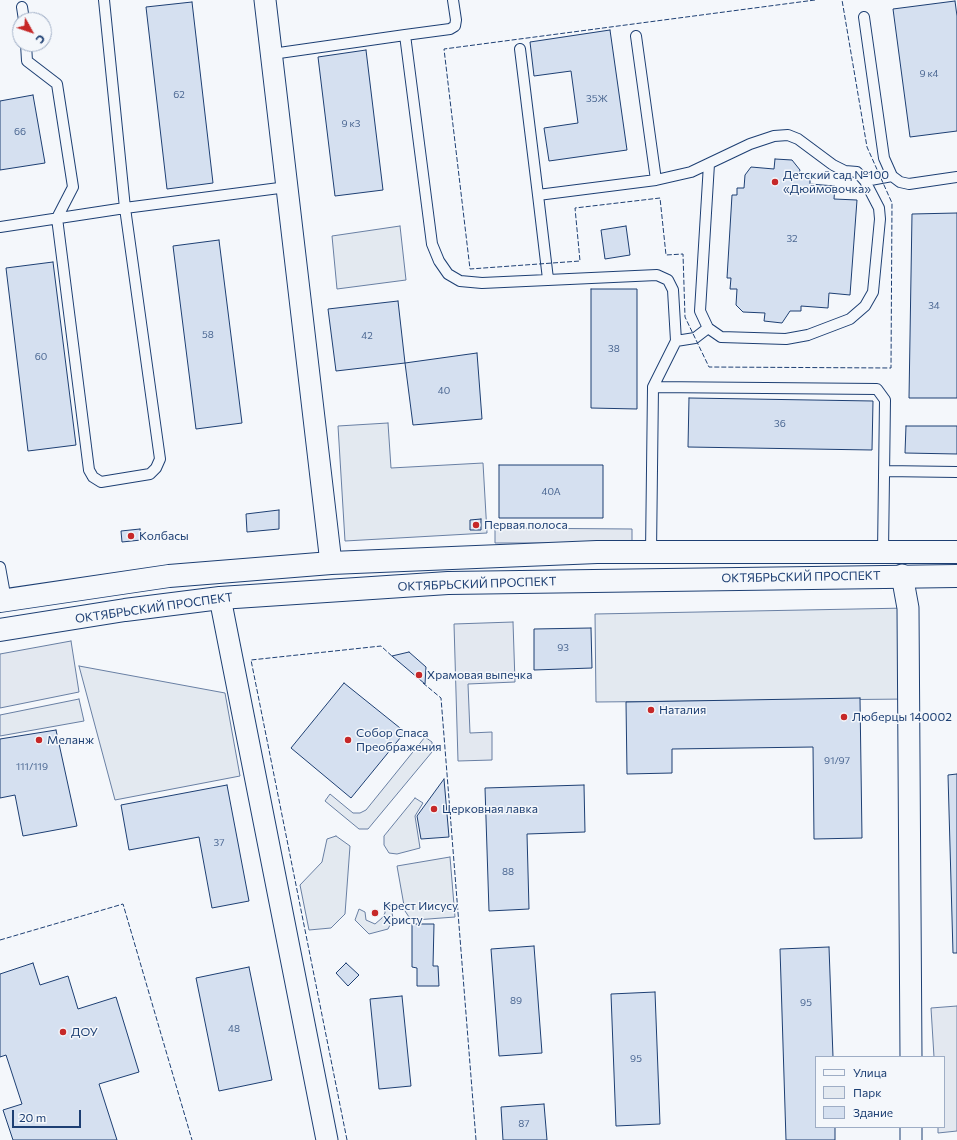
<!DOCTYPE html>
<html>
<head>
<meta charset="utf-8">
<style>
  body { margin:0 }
  #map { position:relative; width:957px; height:1140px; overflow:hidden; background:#f4f7fb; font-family:Commissioner,sans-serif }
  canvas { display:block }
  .legend { position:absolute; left:815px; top:1056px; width:130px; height:72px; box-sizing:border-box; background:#f4f7fb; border:1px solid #9eadc5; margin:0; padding:5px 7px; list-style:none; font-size:12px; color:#1d3f73 }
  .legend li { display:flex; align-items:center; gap:8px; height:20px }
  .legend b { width:20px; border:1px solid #9eadc5 }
  .north { position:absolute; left:12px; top:12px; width:40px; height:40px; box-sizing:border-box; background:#f4f7fb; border:1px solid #9eadc5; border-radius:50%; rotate:130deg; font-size:11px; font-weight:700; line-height:16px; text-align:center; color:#1d3f73 }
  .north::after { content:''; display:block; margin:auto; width:14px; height:18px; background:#c62828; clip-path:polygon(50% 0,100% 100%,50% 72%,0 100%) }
  .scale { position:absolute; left:12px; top:1110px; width:69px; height:18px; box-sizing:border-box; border:2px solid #1d3f73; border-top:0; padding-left:5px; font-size:12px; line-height:14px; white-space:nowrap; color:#1d3f73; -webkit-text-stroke:3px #f4f7fb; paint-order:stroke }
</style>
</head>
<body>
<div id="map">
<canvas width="957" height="1140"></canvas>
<ul class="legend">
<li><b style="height:5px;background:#f4f7fb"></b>Улица</li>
<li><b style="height:11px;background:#e3e9f0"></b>Парк</li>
<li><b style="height:11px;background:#d5e0f0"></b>Здание</li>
</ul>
<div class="north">С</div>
<div class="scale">20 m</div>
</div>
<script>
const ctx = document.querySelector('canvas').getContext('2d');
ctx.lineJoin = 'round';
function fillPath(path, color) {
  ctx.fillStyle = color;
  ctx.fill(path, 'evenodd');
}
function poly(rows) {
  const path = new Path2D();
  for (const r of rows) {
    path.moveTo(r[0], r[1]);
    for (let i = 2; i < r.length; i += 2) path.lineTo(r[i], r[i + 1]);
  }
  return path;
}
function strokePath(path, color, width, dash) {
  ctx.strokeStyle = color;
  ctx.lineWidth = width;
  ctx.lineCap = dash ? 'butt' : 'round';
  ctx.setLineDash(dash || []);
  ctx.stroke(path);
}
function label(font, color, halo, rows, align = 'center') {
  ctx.font = font + ' Commissioner,sans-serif';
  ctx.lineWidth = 3;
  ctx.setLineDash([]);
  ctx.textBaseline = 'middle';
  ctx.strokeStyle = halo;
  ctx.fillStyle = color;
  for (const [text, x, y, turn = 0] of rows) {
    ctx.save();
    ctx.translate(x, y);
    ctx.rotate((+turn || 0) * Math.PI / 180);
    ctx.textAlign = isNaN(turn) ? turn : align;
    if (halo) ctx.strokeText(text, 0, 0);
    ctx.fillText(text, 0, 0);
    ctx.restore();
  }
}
const green = poly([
  [400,226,406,280,337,289,332,236,400,226],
  [388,423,391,468,483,463,487,533,345,541,338,426,388,423],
  [908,608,909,699,596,702,595,614,908,608],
  [79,666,225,693,240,776,115,800,79,666],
  [79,699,84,721,0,736,0,715,79,699],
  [425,737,432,742,432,752,368,829,359,829,325,801,330,794,353,813,360,813,366,810,425,737],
  [415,798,423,803,415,816,420,848,397,854,389,853,384,845,384,836,415,798],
  [336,836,350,846,345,914,331,928,309,930,300,885,322,862,327,839,336,836],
  [450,857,455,917,415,920,409,917,405,911,397,866,450,857],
  [385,903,391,906,393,919,388,929,369,934,355,920,359,909,365,912,366,920,375,924,382,918,385,913,385,903]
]);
fillPath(green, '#e3e9f0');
strokePath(green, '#687fa3', 1);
const parking = poly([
  [495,528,632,529,632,543,495,543,495,528],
  [513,622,515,682,468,684,470,733,492,732,492,760,458,761,454,624,513,622],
  [71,641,79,692,0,708,0,654,71,641],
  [957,1006,957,1131,938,1133,938,1127,944,1127,944,1057,934,1057,931,1008,957,1006]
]);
fillPath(parking, '#e3e8f0');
strokePath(parking, '#687fa3', 1);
const building = poly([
  [955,1,957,16,957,131,910,137,893,9,955,1],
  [192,2,213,183,167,189,146,7,192,2],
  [610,30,627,150,549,161,544,128,578,123,571,71,534,76,530,42,610,30],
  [366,50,383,190,335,196,318,57,366,50],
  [33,95,45,163,0,170,0,101,33,95],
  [775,159,792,160,800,170,799,174,810,175,810,184,835,186,834,199,857,200,850,295,829,293,828,308,801,306,801,311,790,311,782,323,764,321,765,313,743,312,736,305,737,289,730,289,731,278,727,278,732,195,737,195,737,188,744,188,745,175,751,167,774,169,775,159],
  [957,213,957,398,909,398,912,214,957,213],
  [626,226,630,255,605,259,601,230,626,226],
  [219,240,242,423,196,429,173,246,219,240],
  [53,262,76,445,28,451,6,268,53,262],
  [591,289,637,289,637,409,591,408,591,289],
  [398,301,405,363,336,371,328,309,398,301],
  [477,353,482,419,413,425,405,363,477,353],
  [689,398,873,401,872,450,688,447,689,398],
  [906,426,957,426,957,454,905,453,906,426],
  [499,465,603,465,603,518,499,518,499,465],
  [279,510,279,529,247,532,246,514,279,510],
  [481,519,481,530,470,530,470,520,481,519],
  [140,529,141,540,122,542,121,531,140,529],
  [591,628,592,668,534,670,534,629,591,628],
  [409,652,426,667,425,684,392,656,409,652],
  [344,683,405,732,351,798,291,748,344,683],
  [860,698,862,838,814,839,813,747,672,749,672,773,627,774,626,702,860,698],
  [56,730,77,826,23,836,15,795,0,798,0,739,56,730],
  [957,774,957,953,953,953,948,775,957,774],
  [444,779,449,837,421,839,417,816,444,779],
  [227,785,249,901,212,908,199,837,129,850,121,805,227,785],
  [584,785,585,832,527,834,529,909,489,911,485,788,584,785],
  [412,924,434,924,433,966,438,966,439,986,417,986,417,968,412,967,412,924],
  [534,946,542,1053,499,1056,491,949,534,946],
  [829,947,833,1057,816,1057,816,1127,835,1127,835,1140,786,1140,780,949,829,947],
  [33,963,40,985,68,976,78,1009,116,997,139,1072,99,1084,117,1140,13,1140,3,1110,22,1104,6,1055,0,1057,0,974,33,963],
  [346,963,359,975,348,986,336,973,346,963],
  [249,967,272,1080,219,1091,196,978,249,967],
  [655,992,660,1124,616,1126,611,994,655,992],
  [402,996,411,1086,379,1089,370,999,402,996],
  [544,1104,547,1140,503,1140,501,1107,544,1104]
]);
fillPath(building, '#d5e0f0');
strokePath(building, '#1d3f73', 1);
const service = poly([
  [22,7,24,20],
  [864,17,884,158,892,176,900,182,909,184,957,177],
  [405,35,450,29,455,26,456,20,453,0],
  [636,36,656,180],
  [26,44,27,61,57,84,73,187,57,218,89,470,93,477,101,482,150,474,156,468,160,459,125,208,104,0],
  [520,49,538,195],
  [272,54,405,35,432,244,439,261,448,274,460,281,482,283,657,275,668,280,673,290,676,341,653,387],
  [709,164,700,311,708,328,721,337,786,339,808,335,850,319,865,306,873,292,880,219,879,208,865,181],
  [0,227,125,208,287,187],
  [548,279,538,195,656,180,691,172,750,144,774,136,788,135,798,139,833,165,845,171,857,172,865,181,892,176],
  [676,341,695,338,708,328],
  [884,471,957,472],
  [651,552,653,387,877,389,885,400,883,552],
  [0,567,6,600]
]);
const minor = poly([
  [265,0,331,563],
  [902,575,908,608,911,1057],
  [220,598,327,1140],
  [911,1127,911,1140]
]);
const primary = poly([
  [0,601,169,576,331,563,597,552,957,552],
  [0,630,125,610,220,598,448,583,957,576]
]);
strokePath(service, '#1d3f73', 12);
strokePath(minor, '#1d3f73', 23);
strokePath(primary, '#1d3f73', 24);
strokePath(service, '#f4f7fb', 10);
strokePath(minor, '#f4f7fb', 21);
strokePath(primary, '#f4f7fb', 22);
strokePath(poly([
  [815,0,444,49,470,269,580,261,575,208,660,198,666,255,683,254,685,317,709,367,891,368,892,203,867,147,842,0],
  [423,683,441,698,476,1140],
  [0,940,123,904,192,1140],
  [347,1140,251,660,381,646,394,658]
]), '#1d3f73', 1, [5, 2]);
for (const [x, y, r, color] of [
  [775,182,4,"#c62828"],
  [476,525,4,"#c62828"],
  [131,536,4,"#c62828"],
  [419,675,4,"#c62828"],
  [651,710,4,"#c62828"],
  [844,717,4,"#c62828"],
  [39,740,4,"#c62828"],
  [348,740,4,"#c62828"],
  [434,809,4,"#c62828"],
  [375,913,4,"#c62828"],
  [63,1032,4,"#c62828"]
]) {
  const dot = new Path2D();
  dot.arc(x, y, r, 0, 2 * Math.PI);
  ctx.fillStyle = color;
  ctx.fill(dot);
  strokePath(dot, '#f4f7fb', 1.5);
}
label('10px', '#4b6792', null, [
  ["9 к4",929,74],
  ["62",179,95],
  ["35Ж",597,99],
  ["9 к3",351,124],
  ["66",20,132],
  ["32",792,239],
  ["34",934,306],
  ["58",208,335],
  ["42",367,336],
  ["38",614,349],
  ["60",41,357],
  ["40",444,391],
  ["36",780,424],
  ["40А",551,492],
  ["93",563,648],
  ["91/97",837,761],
  ["111/119",32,767],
  ["37",219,843],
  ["88",508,872],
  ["89",516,1001],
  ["95",806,1003],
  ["48",234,1029],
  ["95",636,1059],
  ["87",524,1124]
]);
label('12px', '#1d3f73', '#f4f7fb', [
  ["Детский сад №100",783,175],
  ["«Дюймовочка»",783,189],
  ["Первая полоса",484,525],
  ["Колбасы",139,536],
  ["Храмовая выпечка",427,675],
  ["Наталия",659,710],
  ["Люберцы 140002",852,717],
  ["Собор Спаса",356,733],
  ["Преображения",356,747],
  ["Меланж",47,740],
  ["Церковная лавка",442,809],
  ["Крест Иисусу",383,906],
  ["Христу",383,920],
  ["ДОУ",71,1032]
], 'left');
label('12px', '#1d3f73', '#f4f7fb', [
  ["ОКТЯБРЬСКИЙ ПРОСПЕКТ",801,577,-1],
  ["ОКТЯБРЬСКИЙ ПРОСПЕКТ",477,584,-2],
  ["ОКТЯБРЬСКИЙ ПРОСПЕКТ",154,608,-8]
]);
</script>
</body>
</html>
